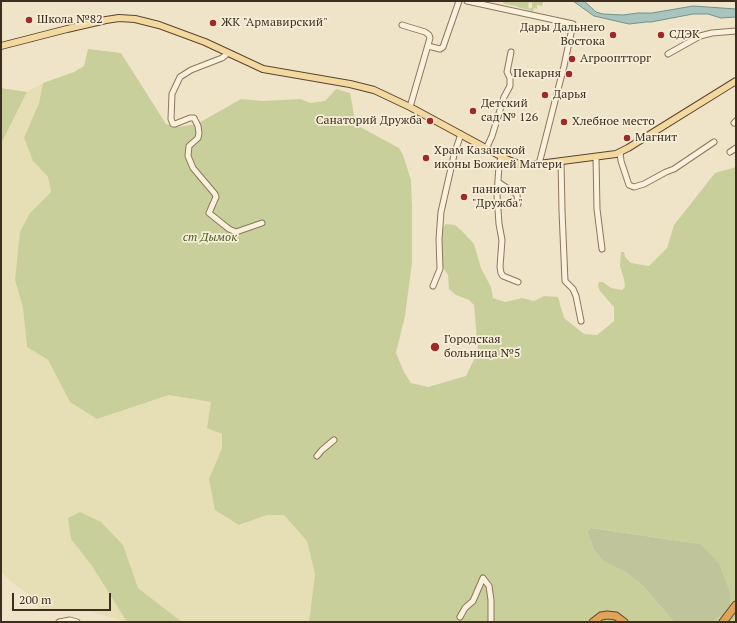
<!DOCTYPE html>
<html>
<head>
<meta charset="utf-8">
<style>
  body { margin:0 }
  #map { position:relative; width:737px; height:623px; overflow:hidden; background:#f0e4c8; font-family:"PT Serif",serif }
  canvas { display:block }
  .frame { position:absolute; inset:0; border:2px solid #3d2e20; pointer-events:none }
  .scale { position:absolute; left:12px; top:593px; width:99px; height:18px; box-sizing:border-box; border:2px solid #3d2e20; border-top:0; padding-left:5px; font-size:12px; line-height:14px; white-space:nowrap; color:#3d2e20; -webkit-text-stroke:3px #f7eed8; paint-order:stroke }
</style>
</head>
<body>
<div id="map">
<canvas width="737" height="623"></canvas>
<div class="frame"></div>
<div class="scale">200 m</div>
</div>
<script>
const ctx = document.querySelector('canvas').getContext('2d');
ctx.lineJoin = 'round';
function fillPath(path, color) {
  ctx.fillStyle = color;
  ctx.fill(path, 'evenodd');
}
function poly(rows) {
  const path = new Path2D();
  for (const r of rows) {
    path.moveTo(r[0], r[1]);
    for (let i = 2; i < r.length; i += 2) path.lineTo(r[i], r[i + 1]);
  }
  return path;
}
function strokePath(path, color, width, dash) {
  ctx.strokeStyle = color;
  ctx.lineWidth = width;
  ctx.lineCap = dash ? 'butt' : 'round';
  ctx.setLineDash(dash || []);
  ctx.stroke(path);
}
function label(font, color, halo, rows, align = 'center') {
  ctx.font = font + ' "PT Serif",serif';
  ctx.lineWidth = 3.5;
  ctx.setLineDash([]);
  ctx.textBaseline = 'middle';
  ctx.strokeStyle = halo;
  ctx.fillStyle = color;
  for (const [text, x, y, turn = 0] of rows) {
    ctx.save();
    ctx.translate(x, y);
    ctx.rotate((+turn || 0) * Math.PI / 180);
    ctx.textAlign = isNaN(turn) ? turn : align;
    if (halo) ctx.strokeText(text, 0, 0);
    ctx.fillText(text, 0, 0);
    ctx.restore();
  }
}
fillPath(poly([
  [43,83,39,103,24,138,33,161,48,177,51,192,30,213,15,280,23,308,27,347,48,360,70,402,97,419,169,395,211,402,207,428,222,434,222,448,209,479,239,525,267,515,284,515,307,541,315,574,309,622,182,622,138,588,123,545,101,522,71,539,92,566,127,622,92,612,49,609,41,612,29,595,14,584,1,572,1,144,27,92]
]), '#e6deb5');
fillPath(poly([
  [503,1,538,1,543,2,542,6,537,5,537,9,534,8,533,12,529,10,530,8,532,8,532,3,529,2,528,7,529,8,529,10,517,7,516,5,516,6,509,5,509,3,508,5,503,3],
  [88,49,121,53,166,124,177,127,197,124,241,99,262,101,301,99,310,103,325,101,336,89,350,93,355,120,360,127,399,148,403,155,411,180,412,208,412,263,405,316,396,353,404,372,411,383,428,387,466,376,478,351,474,305,469,300,456,295,449,289,448,275,441,264,442,229,446,224,455,225,462,231,474,244,481,268,491,287,493,298,505,302,522,298,534,301,544,296,558,297,564,318,584,334,597,335,614,321,614,307,600,291,598,286,599,282,603,282,611,288,622,290,625,287,624,279,620,266,621,252,624,252,625,257,631,263,649,266,667,248,674,225,715,173,736,167,736,622,712,622,721,616,700,544,591,528,587,532,594,550,603,561,627,573,643,586,674,622,309,622,315,574,307,541,284,515,267,515,239,525,215,510,209,479,222,448,222,434,207,428,211,402,169,395,97,419,70,402,48,360,27,347,23,308,15,280,20,232,30,213,51,192,48,177,33,161,24,138,39,103,43,83,74,72,84,66],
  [1,88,27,92,1,144],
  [80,512,101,522,123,545,138,588,182,622,127,622,92,566,71,539,68,518]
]), '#c9cf9b');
fillPath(poly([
  [591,528,700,544,719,564,730,593,730,605,721,616,712,622,674,622,643,586,627,573,603,561,594,550,587,532]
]), '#bfc49a');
const water = poly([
  [573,1,584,1,596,12,603,14,623,15,638,13,652,13,693,6,736,9,736,17,721,18,708,14,693,14,651,22,646,22,629,24,594,16,573,1]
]);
fillPath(water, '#a9c4bc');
strokePath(water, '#6f938a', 1);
const minor = poly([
  [467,1,573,24,564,66,539,164],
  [402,25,425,32,429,35,430,38,410,107],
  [428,46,440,49,443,47,459,1],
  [228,53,222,58,191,70,180,77,172,94,171,119,173,124,175,124,190,118,194,118,198,126,199,133,198,138,189,146,188,156,193,168,215,194,216,197,209,213,229,229,236,232,262,223],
  [668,54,700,36,712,33,736,31],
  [734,123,736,121],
  [486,149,492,136,504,97,510,86,510,78,507,72,511,52],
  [620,152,621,161,629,185,634,187,644,184,666,172,674,169,714,142],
  [730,152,736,148],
  [501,157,499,166,497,195,499,224,502,240,500,267,501,273,503,276,518,282],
  [596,157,597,209,602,249],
  [561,161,562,211,565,281,573,289,576,296,581,321],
  [498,182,507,188,514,192,517,195,518,204],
  [433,286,440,269,439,239,441,212,454,155,461,134],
  [317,456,322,450,334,440],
  [460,617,465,608,473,601,483,578,489,586,491,600,491,622],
  [59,622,70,620,77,622]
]);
const major = poly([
  [1,46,67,29,106,20,119,18,135,19,159,25,205,42,263,69,350,84,374,90,410,107,506,159,521,165,531,165,616,154,628,148,736,81]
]);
const highway = poly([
  [593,622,601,616,607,615,616,616,624,622],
  [723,622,736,605]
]);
strokePath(minor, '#8d765c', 7);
strokePath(major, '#5b4430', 8);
strokePath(highway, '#5b4430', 9);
strokePath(minor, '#faf1dc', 5);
strokePath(major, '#f3d9a0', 6);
strokePath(highway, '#e0a458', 7);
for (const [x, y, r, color] of [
  [29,20,4,"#9e2a2b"],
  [213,23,4,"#9e2a2b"],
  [613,35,4,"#9e2a2b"],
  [661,35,4,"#9e2a2b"],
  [572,59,4,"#9e2a2b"],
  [569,74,4,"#9e2a2b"],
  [545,95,4,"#9e2a2b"],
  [473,111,4,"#9e2a2b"],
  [430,121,4,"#9e2a2b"],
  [564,122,4,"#9e2a2b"],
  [627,138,4,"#9e2a2b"],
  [426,158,4,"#9e2a2b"],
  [464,197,4,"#9e2a2b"],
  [435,347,5,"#9e2a2b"]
]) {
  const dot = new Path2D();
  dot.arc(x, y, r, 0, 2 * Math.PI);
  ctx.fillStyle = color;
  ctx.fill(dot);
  strokePath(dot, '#f7eed8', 1.5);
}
label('12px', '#3d2e20', '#f7eed8', [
  ["Школа №82",37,20],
  ["ЖК \"Армавирский\"",221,23],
  ["Дары Дальнего",605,28,"right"],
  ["Востока",605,42,"right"],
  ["СДЭК",669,35],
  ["Агрооптторг",580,59],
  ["Пекарня",561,74,"right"],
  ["Дарья",553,95],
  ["Детский",481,104],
  ["сад № 126",481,118],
  ["Санаторий Дружба",422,121,"right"],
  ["Хлебное место",572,122],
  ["Магнит",635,138],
  ["Храм Казанской",434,151],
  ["иконы Божией Матери",434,165],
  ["панионат",472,190],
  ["\"Дружба\"",472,204],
  ["Городская",444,340],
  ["больница №5",444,354]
], 'left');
label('italic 12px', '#4d5a26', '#f7eed8', [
  ["ст Дымок",210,238]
]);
</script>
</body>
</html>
